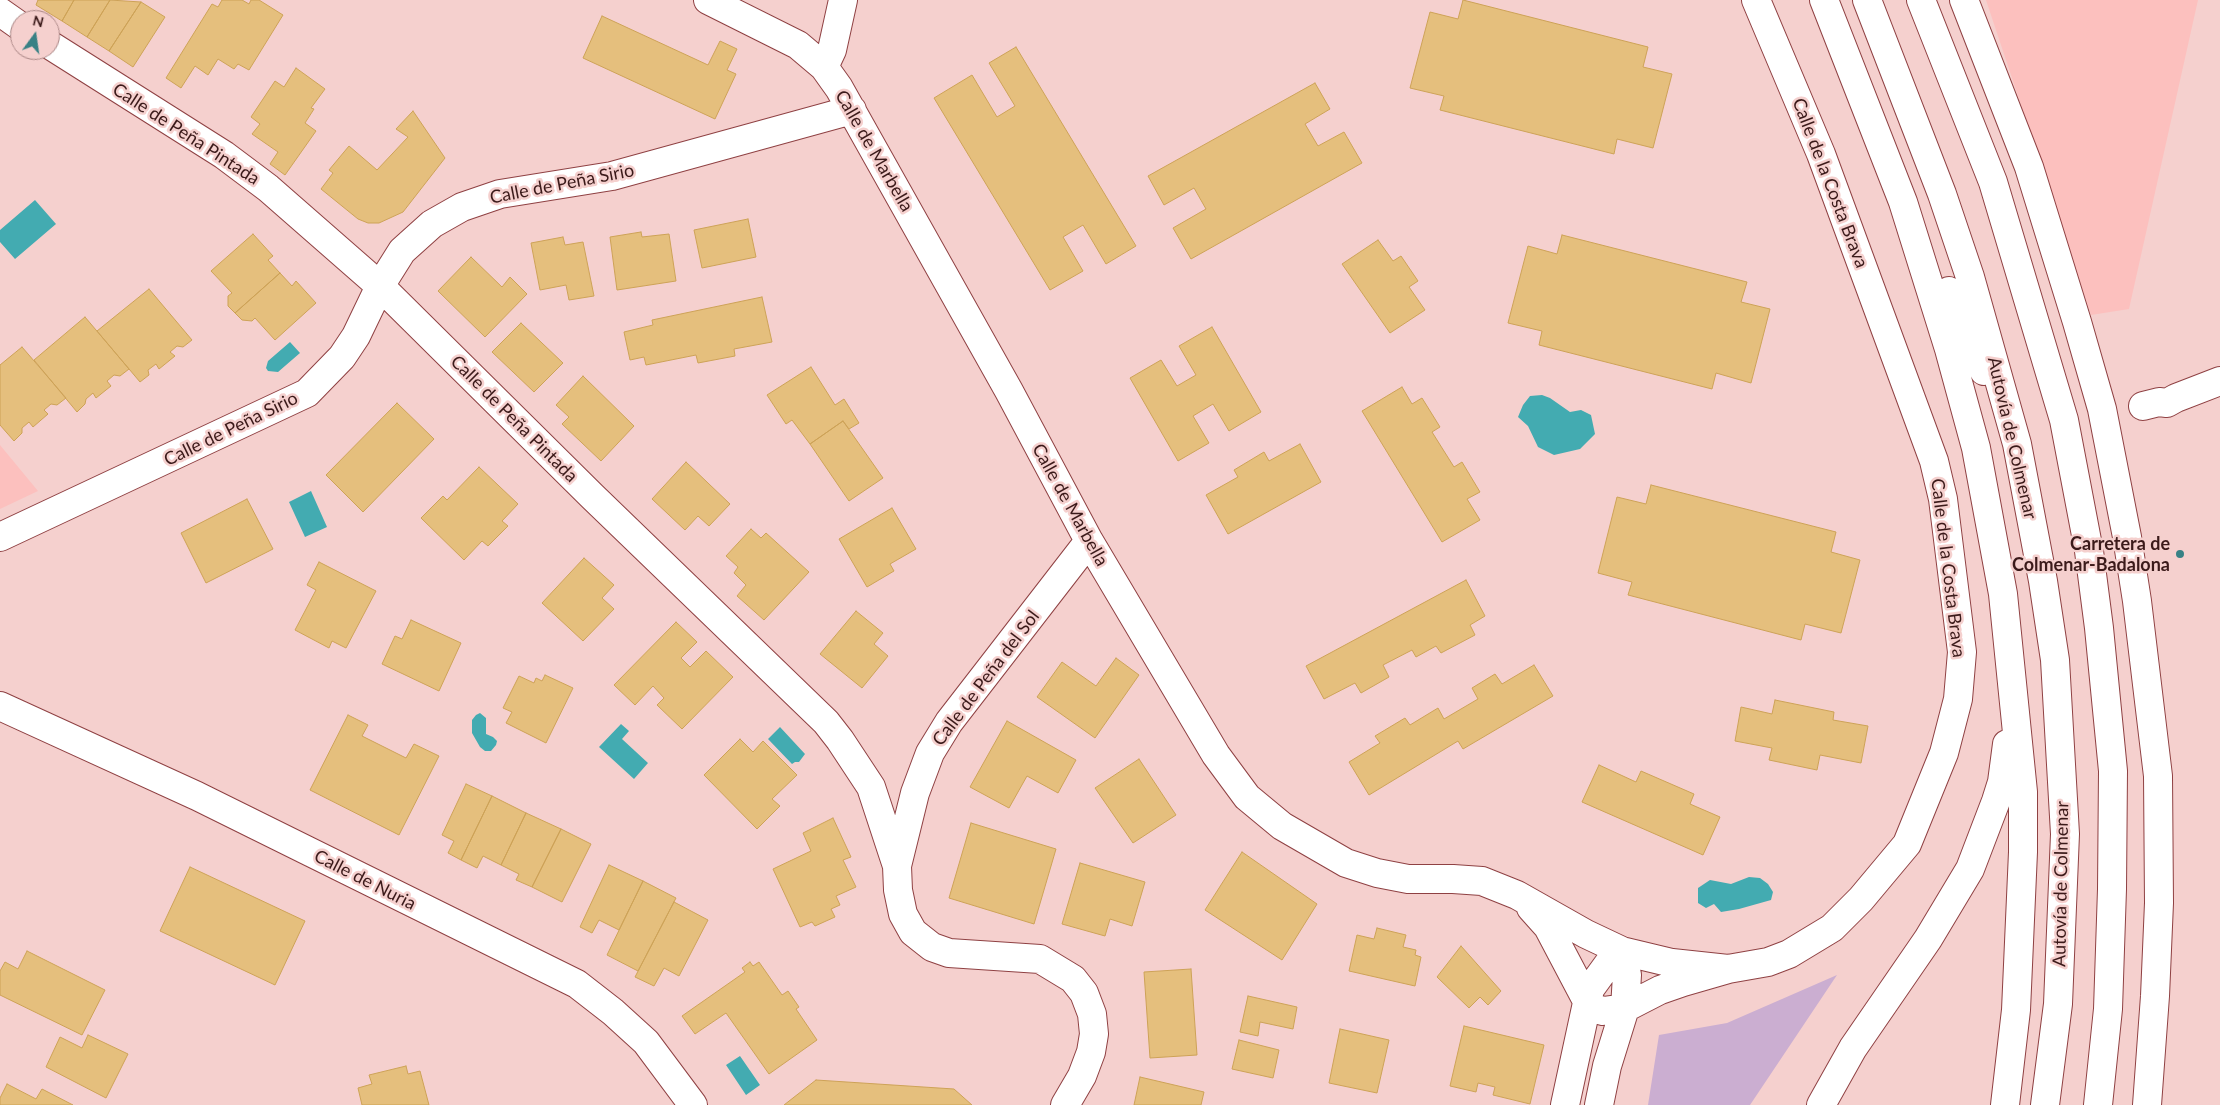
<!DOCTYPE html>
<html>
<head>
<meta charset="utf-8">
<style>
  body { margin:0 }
  #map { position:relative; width:2220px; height:1105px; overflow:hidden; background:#f5d0ce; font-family:Lato,sans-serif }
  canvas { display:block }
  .north { position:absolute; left:10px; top:10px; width:50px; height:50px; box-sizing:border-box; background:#f5d0ce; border:1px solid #ab8786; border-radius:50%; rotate:14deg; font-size:14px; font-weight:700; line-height:20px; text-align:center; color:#3b1a1a }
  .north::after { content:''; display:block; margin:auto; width:18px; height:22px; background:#388185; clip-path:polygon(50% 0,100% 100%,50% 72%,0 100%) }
</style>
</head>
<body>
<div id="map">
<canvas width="2220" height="1105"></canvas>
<div class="north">N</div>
</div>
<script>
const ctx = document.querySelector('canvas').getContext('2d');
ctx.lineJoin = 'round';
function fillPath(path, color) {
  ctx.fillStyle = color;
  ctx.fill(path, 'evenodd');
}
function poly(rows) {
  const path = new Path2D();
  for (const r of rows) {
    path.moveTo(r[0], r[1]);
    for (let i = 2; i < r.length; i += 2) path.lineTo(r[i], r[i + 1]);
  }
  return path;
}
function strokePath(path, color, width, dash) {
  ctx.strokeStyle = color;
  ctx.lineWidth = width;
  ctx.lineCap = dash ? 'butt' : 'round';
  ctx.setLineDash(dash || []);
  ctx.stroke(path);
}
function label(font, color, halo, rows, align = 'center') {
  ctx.font = font + ' Lato,sans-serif';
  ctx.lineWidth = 5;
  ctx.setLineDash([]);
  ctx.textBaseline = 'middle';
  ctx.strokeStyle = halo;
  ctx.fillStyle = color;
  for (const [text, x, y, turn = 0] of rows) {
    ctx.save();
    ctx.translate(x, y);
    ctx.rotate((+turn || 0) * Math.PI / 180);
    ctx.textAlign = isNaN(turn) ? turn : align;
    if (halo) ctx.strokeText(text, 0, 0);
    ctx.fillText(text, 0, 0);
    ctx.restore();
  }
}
fillPath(poly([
  [1986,0,2198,0,2129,309,2091,315],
  [0,445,38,491,0,509]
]), '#fcc0be');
fillPath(poly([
  [1837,975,1750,1105,1648,1105,1659,1035,1727,1023]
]), '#cbaed1');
fillPath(poly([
  [35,200,56,224,15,259,0,242,0,230],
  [290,342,300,353,278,372,268,371,266,368,268,361],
  [1542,395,1550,398,1570,412,1581,410,1591,415,1595,434,1580,449,1554,455,1538,447,1528,426,1518,417,1523,405,1530,396],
  [311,491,327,527,305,537,289,502],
  [480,713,486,718,486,734,493,737,497,741,496,745,491,751,485,751,480,747,472,733,472,720,476,715],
  [621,724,629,731,622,739,648,763,634,779,599,747],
  [780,727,805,754,799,762,795,762,792,764,768,739],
  [1749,877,1760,878,1768,884,1773,892,1771,900,1739,909,1721,912,1714,904,1706,908,1698,903,1698,888,1710,880,1731,884],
  [740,1056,760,1085,746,1095,726,1065]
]), '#43abb1');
const building = poly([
  [38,0,74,0,62,21,36,5,38,0],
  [74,0,110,0,87,37,62,21,74,0],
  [110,0,141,2,109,51,87,37,110,0],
  [222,0,242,0,249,4,251,0,259,0,283,15,249,70,238,64,234,69,218,59,208,75,195,66,181,88,166,78,212,4,218,7,222,0],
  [1463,0,1648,47,1643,67,1672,74,1653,148,1617,139,1614,154,1440,110,1444,96,1410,88,1430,12,1458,19,1463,0],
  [141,2,165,17,133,67,109,51,141,2],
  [602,16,708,65,720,41,737,49,727,70,736,74,715,119,583,58,602,16],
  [1016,47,1136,246,1106,264,1083,225,1063,237,1083,271,1050,290,934,98,972,75,997,117,1015,106,989,63,1016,47],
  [296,68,325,89,311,108,314,109,305,123,316,131,285,175,270,164,278,152,252,134,260,124,251,117,275,81,284,87,296,68],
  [1315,83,1330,109,1305,124,1318,146,1344,132,1362,163,1191,259,1173,228,1206,209,1194,188,1164,205,1148,176,1315,83],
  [413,111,445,158,403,212,379,223,368,223,358,219,321,189,333,173,329,170,349,146,377,170,408,137,396,129,413,111],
  [748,219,756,257,702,268,694,230,748,219],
  [641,232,642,237,669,234,676,281,617,290,610,237,641,232],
  [253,234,273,256,268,260,280,273,235,313,228,306,228,296,232,293,211,271,253,234],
  [1562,235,1747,282,1741,302,1770,309,1751,383,1716,373,1712,389,1539,345,1542,331,1508,323,1528,246,1557,254,1562,235],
  [563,237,565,245,583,242,594,296,569,300,566,285,540,290,531,243,563,237],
  [1378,240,1393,261,1401,256,1418,281,1409,287,1425,310,1390,333,1342,264,1378,240],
  [471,257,502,287,510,277,527,294,485,337,438,291,471,257],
  [280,273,292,286,296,281,316,303,275,340,255,318,252,321,242,320,235,313,280,273],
  [149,289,192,340,183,347,177,346,170,352,175,356,159,369,156,364,148,370,149,375,140,382,97,331,149,289],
  [762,297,772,342,734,349,735,356,698,363,696,355,646,365,644,357,630,360,624,332,653,325,652,320,762,297],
  [85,317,129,369,120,376,114,375,107,381,111,386,96,398,93,393,86,399,85,404,77,412,34,360,85,317],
  [521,323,563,363,534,392,492,352,521,323],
  [1212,327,1261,412,1229,431,1213,404,1193,416,1209,443,1178,461,1130,378,1161,360,1177,386,1196,375,1179,346,1212,327],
  [22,347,66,398,57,405,51,404,44,410,48,414,33,427,29,422,22,428,22,433,14,441,0,425,0,365,22,347],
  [811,367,835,405,844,399,859,423,849,429,843,421,810,444,792,420,786,424,767,395,811,367],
  [583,376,634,426,601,461,562,424,569,417,556,405,583,376],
  [1402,387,1412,404,1422,398,1440,427,1432,432,1454,467,1462,462,1480,492,1467,499,1480,520,1442,542,1362,411,1402,387],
  [397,403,434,439,363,512,326,475,397,403],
  [843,421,883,478,849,501,810,444,843,421],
  [1300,444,1321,482,1228,534,1206,495,1238,477,1234,470,1264,452,1269,461,1300,444],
  [686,462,730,504,709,526,698,516,685,530,652,499,686,462],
  [479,467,518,504,502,521,508,526,488,546,482,541,464,560,421,518,443,496,447,500,479,467],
  [1651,485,1836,532,1831,552,1860,560,1841,633,1805,624,1801,640,1628,595,1632,582,1598,573,1617,497,1646,504,1651,485],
  [247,499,273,549,206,583,181,533,247,499],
  [892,508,916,549,890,564,894,571,867,587,839,539,892,508],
  [751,529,761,538,766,533,809,572,764,620,737,596,746,585,734,573,738,567,726,556,751,529],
  [584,558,614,585,602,598,614,609,583,641,542,603,584,558],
  [319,562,376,591,346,648,332,641,329,648,295,630,316,590,307,585,319,562],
  [1466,580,1485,616,1470,625,1475,635,1441,653,1436,646,1416,657,1412,650,1383,665,1389,677,1361,693,1355,683,1324,699,1306,666,1466,580],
  [856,611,883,633,874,644,888,656,862,688,820,654,856,611],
  [411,620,461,643,439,691,382,664,395,636,402,639,411,620],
  [676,622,697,642,681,658,690,667,706,651,733,677,682,729,657,705,664,698,653,686,635,705,614,685,676,622],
  [1116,658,1139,675,1095,738,1037,697,1062,662,1096,686,1116,658],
  [1534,665,1553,696,1463,749,1458,741,1369,795,1349,762,1380,743,1375,736,1405,718,1410,725,1438,708,1444,719,1478,699,1472,688,1495,674,1502,684,1534,665],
  [545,675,573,688,546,743,506,723,512,712,503,708,519,676,534,683,536,678,542,681,545,675],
  [1775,700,1834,712,1833,720,1868,726,1861,763,1820,755,1817,770,1769,760,1772,748,1735,741,1741,707,1772,714,1775,700],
  [348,715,368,725,362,736,406,758,414,744,439,756,399,835,310,790,348,715],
  [1007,721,1076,760,1058,793,1027,776,1009,808,970,787,1007,721],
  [740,739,753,752,763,741,797,775,772,799,780,806,757,829,704,775,740,739],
  [1139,759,1176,815,1133,843,1095,788,1139,759],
  [1599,765,1636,782,1641,771,1694,794,1690,804,1720,817,1703,855,1582,802,1599,765],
  [466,784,492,796,461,860,448,853,454,841,442,835,466,784],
  [492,796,526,813,501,865,483,856,477,868,461,860,492,796],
  [526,813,561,829,532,887,516,880,519,874,501,865,526,813],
  [833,818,851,857,843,860,856,887,836,896,840,905,831,909,835,917,815,926,812,922,800,927,773,869,811,851,803,833,833,818],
  [971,823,1056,849,1034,924,949,898,971,823],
  [561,829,591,844,562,902,532,887,561,829],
  [1242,852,1317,904,1282,960,1205,910,1242,852],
  [1080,863,1145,882,1132,926,1110,919,1105,936,1062,924,1080,863],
  [609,865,643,881,619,930,599,920,592,933,580,927,609,865],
  [190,867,305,921,275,985,160,931,190,867],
  [643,881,676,898,638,971,607,955,643,881],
  [674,902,708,920,679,976,664,968,654,986,635,977,674,902],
  [1377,928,1406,935,1403,947,1416,950,1415,955,1421,957,1415,986,1349,971,1357,935,1374,939,1377,928],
  [1461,946,1501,991,1488,1005,1480,997,1469,1008,1437,977,1461,946],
  [27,951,105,990,82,1035,0,995,0,971,5,962,18,969,27,951],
  [750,962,753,966,759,962,782,995,788,991,799,1007,796,1009,817,1040,769,1074,726,1013,695,1034,682,1016,745,972,742,968,750,962],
  [1191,969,1197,1055,1150,1058,1144,972,1191,969],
  [1248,996,1297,1007,1293,1029,1260,1022,1258,1036,1240,1032,1248,996],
  [1464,1026,1544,1045,1530,1104,1493,1095,1495,1087,1478,1083,1476,1092,1450,1086,1464,1026],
  [1340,1029,1389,1040,1377,1093,1329,1083,1340,1029],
  [88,1035,128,1054,106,1098,46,1067,60,1037,82,1048,88,1035],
  [1239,1040,1279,1050,1273,1078,1232,1069,1239,1040],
  [406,1066,408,1074,420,1071,429,1105,362,1105,358,1088,372,1084,369,1075,406,1066],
  [1140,1077,1204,1092,1201,1105,1134,1105,1140,1077],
  [816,1080,954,1089,972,1105,784,1105,816,1080],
  [7,1084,36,1099,42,1089,73,1105,0,1105,0,1098,7,1084]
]);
fillPath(building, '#e5bf7d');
strokePath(building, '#cda257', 1);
const minor = poly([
  [708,0,798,45,824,67,839,88,1009,391,1089,541,1216,755,1247,797,1282,826,1346,863,1377,873,1408,879,1453,879,1482,881,1517,895,1586,934,1622,951,1672,963,1728,969],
  [0,12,20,26],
  [50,45,224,155,268,188,380,286,592,496,826,722,840,740,871,787,897,866],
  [824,67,832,50,843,0],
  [2143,406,2159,402,2167,403,2176,398,2220,381],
  [0,537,307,393,342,357,356,336,380,286,402,251,432,224,462,207,500,194,612,176,852,110],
  [0,706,197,796,577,984,613,1012,646,1042,693,1105],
  [1531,908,1548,927,1587,1001,1596,1009,1603,1011,1625,1008,1660,990,1683,982,1728,969,1768,962,1789,954,1832,928,1861,899,1907,844,1944,753,1958,699,1962,652,1943,499,1934,461,1821,154,1756,0],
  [1065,1105,1082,1076,1091,1052,1094,1034,1092,1014,1084,993,1073,979,1040,959,949,953,932,947,913,932,903,914,898,890,897,866,915,793,930,753,949,722,1089,541],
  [1565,1105,1590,989,1614,956,1622,951,1627,975,1625,1008,1607,1066,1599,1105]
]);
const highway = poly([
  [1824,0,1903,202,1949,349,1976,448,2003,594,2023,792,2023,852,2016,1010,2005,1105],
  [1867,0,1942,194,1970,277,2017,444,2043,581,2055,660,2065,834,2058,1004,2045,1105],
  [1921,0,1993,182,2064,420,2089,551,2099,628,2113,771,2112,889,2108,1009,2098,1105],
  [1964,0,2029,167,2077,322,2102,409,2127,537,2137,601,2158,776,2159,903,2155,996,2147,1105],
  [1949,291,1959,320,1984,371],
  [1821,1105,1853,1048,1928,939,1970,869,1996,801,2002,782,2007,744]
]);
strokePath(minor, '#8f4143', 30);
strokePath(highway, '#8f4143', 30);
strokePath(minor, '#fff', 28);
strokePath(highway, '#fff', 28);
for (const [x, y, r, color] of [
  [2180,554,5,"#388185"]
]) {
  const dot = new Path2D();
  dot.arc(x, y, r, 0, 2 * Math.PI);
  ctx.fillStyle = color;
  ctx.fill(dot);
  strokePath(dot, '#f5d0ce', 2);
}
label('18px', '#3b1a1a', '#f5d0ce', [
  ["Calle de Peña Pintada",186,134,33],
  ["Calle de Marbella",874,151,60],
  ["Calle de la Costa Brava",1830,183,69],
  ["Calle de Peña Sirio",562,184,-11],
  ["Calle de Peña Pintada",514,419,45],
  ["Calle de Peña Sirio",231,429,-26],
  ["Autovía de Colmenar",2012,438,77],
  ["Calle de Marbella",1070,505,61],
  ["Calle de la Costa Brava",1948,568,83],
  ["Calle de Peña del Sol",986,678,-53],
  ["Calle de Nuria",365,880,27],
  ["Autovía de Colmenar",2061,884,-89]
]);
label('bold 18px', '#3b1a1a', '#f5d0ce', [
  ["Carretera de",2170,544],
  ["Colmenar-Badalona",2170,565]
], 'right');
</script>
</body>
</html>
